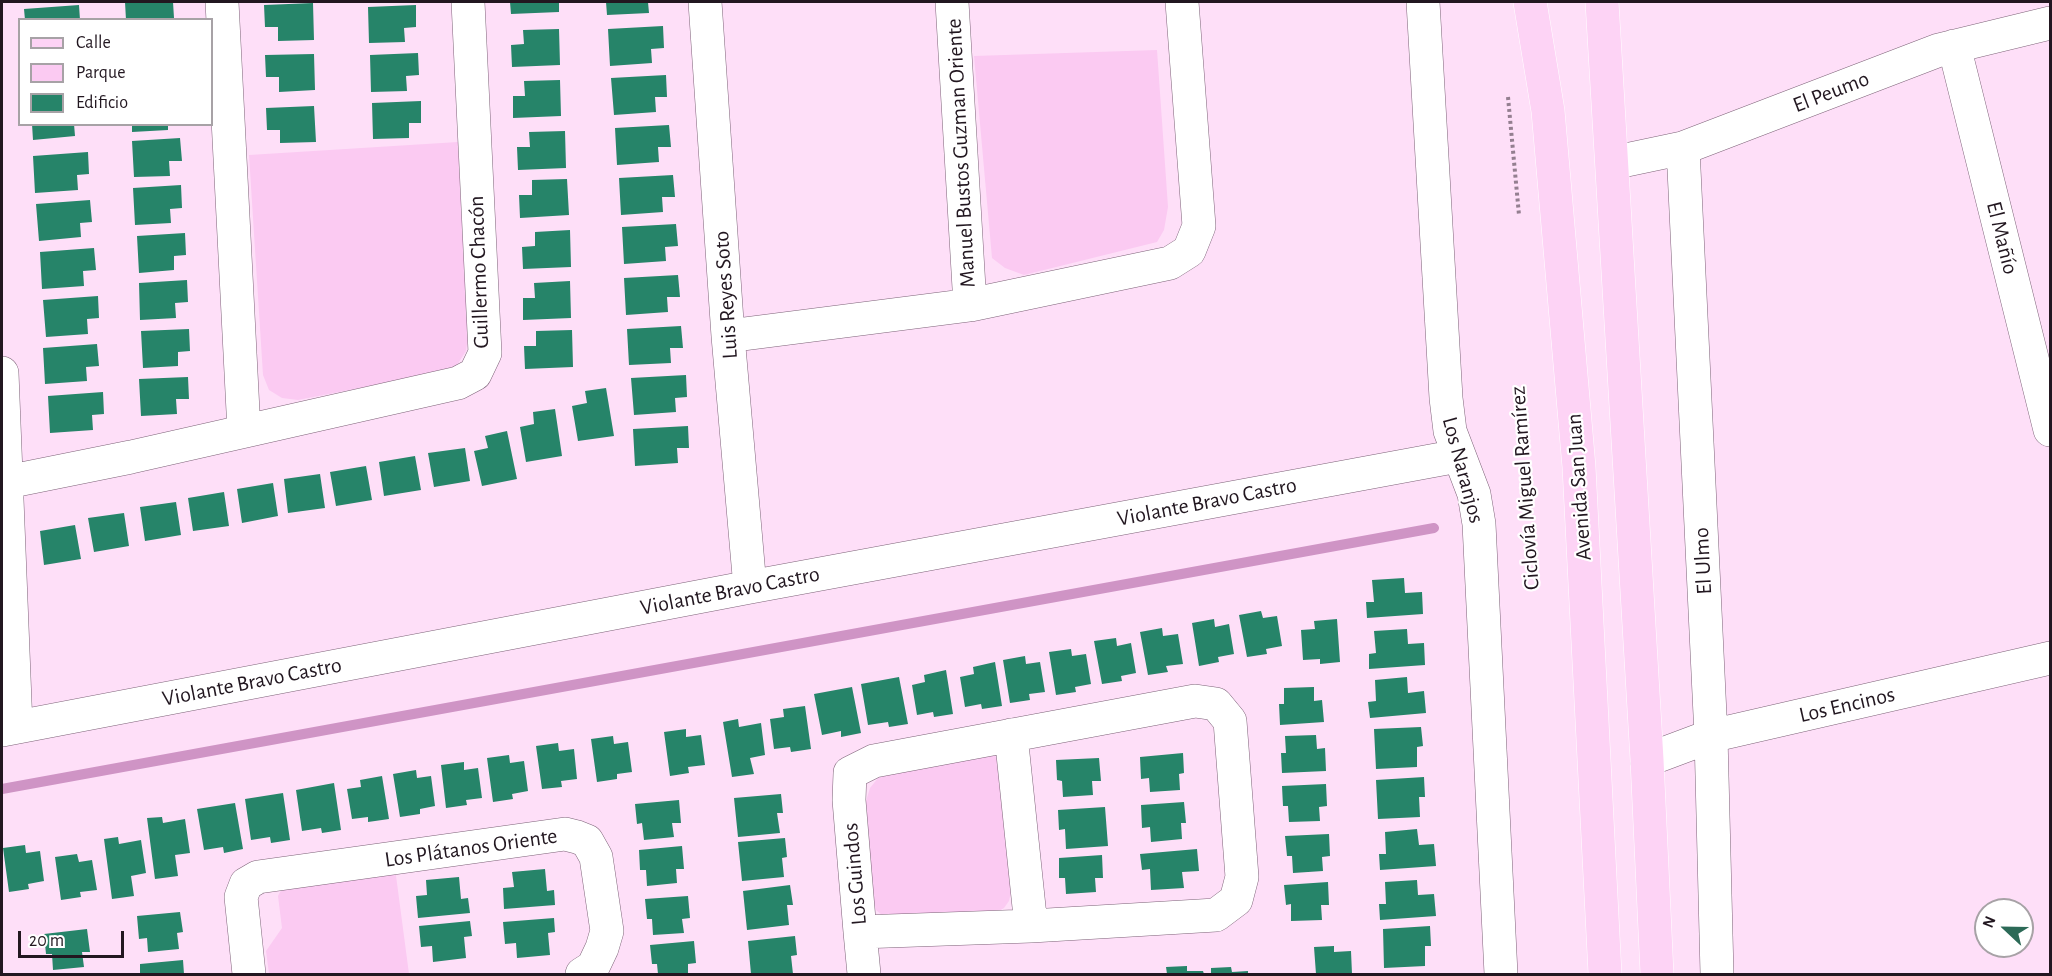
<!DOCTYPE html>
<html>
<head>
<meta charset="utf-8">
<style>
  body { margin:0 }
  #map { position:relative; width:2052px; height:976px; overflow:hidden; background:#fedff8; font-family:"Alegreya Sans",sans-serif }
  canvas { display:block }
  .frame { position:absolute; inset:0; border:3px solid #221720; pointer-events:none }
  .legend { position:absolute; left:18px; top:18px; width:195px; height:108px; box-sizing:border-box; background:#fff; border:2px solid #a7a2a6; margin:0; padding:8px 10px; list-style:none; font-size:18px; color:#221720 }
  .legend li { display:flex; align-items:center; gap:12px; height:30px }
  .legend b { width:30px; border:2px solid #a7a2a6 }
  .north { position:absolute; left:1974px; top:898px; width:60px; height:60px; box-sizing:border-box; background:#fff; border:2px solid #a7a2a6; border-radius:50%; rotate:292deg; font-size:16px; font-weight:700; line-height:24px; text-align:center; color:#221720 }
  .north::after { content:''; display:block; margin:auto; width:21px; height:27px; background:#2c6a57; clip-path:polygon(50% 0,100% 100%,50% 72%,0 100%) }
  .scale { position:absolute; left:18px; top:931px; width:106px; height:27px; box-sizing:border-box; border:3px solid #221720; border-top:0; padding-left:8px; font-size:18px; line-height:21px; white-space:nowrap; color:#221720; -webkit-text-stroke:4px #fff; paint-order:stroke }
</style>
</head>
<body>
<div id="map">
<canvas width="2052" height="976"></canvas>
<div class="frame"></div>
<ul class="legend">
<li><b style="height:8px;background:#fdd3f5"></b>Calle</li>
<li><b style="height:16px;background:#fbcaf2"></b>Parque</li>
<li><b style="height:16px;background:#268469"></b>Edificio</li>
</ul>
<div class="north">N</div>
<div class="scale">20 m</div>
</div>
<script>
const ctx = document.querySelector('canvas').getContext('2d');
ctx.lineJoin = 'round';
function fillPath(path, color) {
  ctx.fillStyle = color;
  ctx.fill(path, 'evenodd');
}
function poly(rows) {
  const path = new Path2D();
  for (const r of rows) {
    path.moveTo(r[0], r[1]);
    for (let i = 2; i < r.length; i += 2) path.lineTo(r[i], r[i + 1]);
  }
  return path;
}
function strokePath(path, color, width, dash) {
  ctx.strokeStyle = color;
  ctx.lineWidth = width;
  ctx.lineCap = dash ? 'butt' : 'round';
  ctx.setLineDash(dash || []);
  ctx.stroke(path);
}
function label(font, color, halo, rows, align = 'center') {
  ctx.font = font + ' "Alegreya Sans",sans-serif';
  ctx.lineWidth = 4.5;
  ctx.setLineDash([]);
  ctx.textBaseline = 'middle';
  ctx.strokeStyle = halo;
  ctx.fillStyle = color;
  for (const [text, x, y, turn = 0] of rows) {
    ctx.save();
    ctx.translate(x, y);
    ctx.rotate((+turn || 0) * Math.PI / 180);
    ctx.textAlign = isNaN(turn) ? turn : align;
    if (halo) ctx.strokeText(text, 0, 0);
    ctx.fillText(text, 0, 0);
    ctx.restore();
  }
}
fillPath(poly([
  [1157,50,1168,207,1164,230,1157,242,1024,275,1005,268,992,258,974,56],
  [458,142,468,337,466,351,457,365,441,372,298,400,282,398,269,390,263,375,249,155],
  [986,756,995,756,1001,762,1011,892,1009,901,1004,908,996,913,882,915,876,910,873,903,866,801,870,788,878,778,891,772],
  [395,868,409,974,269,974,266,951,282,928,278,896,281,890]
]), '#fbcaf2');
strokePath(poly([
  [2,789,1434,528]
]), '#cf94c5', 10);
fillPath(poly([
  [125,2,173,2,174,18,126,20],
  [510,2,559,2,559,12,511,14],
  [606,2,648,2,649,13,607,15],
  [313,3,314,40,278,41,278,27,265,27,264,5],
  [79,5,80,20,25,20,24,9],
  [416,5,416,27,404,28,405,42,369,43,368,7],
  [663,26,664,48,651,49,652,63,610,66,608,29],
  [559,29,560,65,512,67,511,45,524,44,523,30],
  [418,53,419,75,406,76,407,91,371,92,370,55],
  [314,54,315,90,279,92,279,77,266,77,265,55],
  [666,75,667,97,655,97,656,112,614,115,611,78],
  [560,80,561,116,513,118,513,96,525,96,524,81],
  [421,101,421,123,409,123,409,138,373,139,372,103],
  [314,106,316,142,280,143,280,130,267,130,266,108],
  [32,124,74,124,75,136,33,140],
  [132,124,168,124,168,130,132,132],
  [669,125,671,147,658,147,659,162,617,165,615,128],
  [565,131,566,168,518,170,517,147,530,147,529,132],
  [180,138,182,161,169,161,170,176,134,177,132,141],
  [88,152,89,174,77,175,78,190,35,193,33,156],
  [673,175,675,197,662,197,663,212,621,215,619,178],
  [567,179,569,215,520,218,519,195,532,195,532,180],
  [181,185,182,208,170,209,171,223,135,225,133,188],
  [90,200,92,222,80,223,81,237,39,241,36,204],
  [676,224,678,246,665,247,666,261,624,264,622,227],
  [570,230,571,267,523,269,522,247,535,246,535,232],
  [185,233,186,255,174,256,174,270,139,273,137,236],
  [94,248,96,270,83,271,84,286,42,289,40,252],
  [678,275,680,297,667,297,668,312,626,315,624,278],
  [187,280,188,302,175,303,176,318,140,320,139,283],
  [570,281,571,318,523,320,523,298,535,298,534,283],
  [98,296,99,318,87,319,88,334,46,337,43,300],
  [681,326,683,348,670,348,671,363,629,365,627,329],
  [189,329,190,351,178,352,178,366,143,368,141,331],
  [572,330,573,367,525,369,524,346,536,346,536,331],
  [97,344,99,366,86,367,87,381,45,384,43,348],
  [686,375,687,397,675,398,676,412,634,415,631,378],
  [188,377,189,399,176,399,177,414,141,416,139,379],
  [606,388,614,436,578,441,572,406,587,403,585,391],
  [103,392,104,414,92,415,93,430,50,433,48,396],
  [555,409,562,456,526,462,520,427,534,424,533,412],
  [688,426,689,448,677,448,678,463,635,466,633,429],
  [507,431,517,479,482,486,474,451,488,448,485,436],
  [465,448,470,481,434,487,428,453],
  [415,456,421,490,384,496,379,462],
  [366,466,372,500,336,506,330,472],
  [320,474,325,508,288,513,284,479],
  [273,483,278,516,242,523,237,489],
  [224,492,229,526,193,531,188,498],
  [176,502,181,535,145,541,140,507],
  [124,513,129,546,94,552,88,518],
  [75,525,81,559,44,565,40,531],
  [1404,578,1405,593,1422,592,1423,614,1367,618,1366,602,1374,602,1372,580],
  [1261,611,1263,618,1277,616,1282,646,1266,649,1267,654,1247,657,1239,615],
  [1214,619,1215,627,1229,624,1234,654,1218,657,1219,662,1199,666,1192,623],
  [1337,619,1340,662,1320,664,1320,659,1303,660,1301,630,1315,629,1314,621],
  [1162,628,1163,636,1178,634,1183,664,1166,666,1168,672,1148,675,1140,632],
  [1407,629,1408,644,1424,643,1425,665,1369,669,1369,654,1376,653,1374,631],
  [1116,638,1117,646,1131,643,1136,673,1121,676,1122,681,1102,684,1094,641],
  [1071,649,1072,656,1086,654,1091,684,1075,687,1076,692,1056,695,1049,652],
  [1025,656,1026,664,1040,662,1045,692,1029,694,1030,700,1010,703,1003,660],
  [995,662,1002,706,982,709,981,704,965,707,960,677,974,674,973,667],
  [946,670,953,714,934,717,933,712,917,715,912,685,925,682,924,675],
  [899,677,908,724,889,727,888,722,868,725,861,684],
  [1407,677,1408,693,1424,691,1426,713,1370,718,1368,702,1376,701,1375,680],
  [852,687,861,733,841,737,841,731,822,735,814,694],
  [1314,687,1314,701,1322,700,1324,722,1280,725,1279,704,1284,704,1284,688],
  [805,706,811,749,791,752,790,747,774,749,770,719,784,717,783,709],
  [738,719,739,727,761,723,765,755,750,758,754,774,732,777,723,722],
  [1421,727,1423,746,1417,747,1417,767,1376,769,1374,729],
  [686,729,686,737,701,735,705,765,688,767,689,773,670,776,664,732],
  [1316,735,1317,749,1325,748,1326,771,1282,773,1281,753,1286,753,1285,736],
  [613,736,614,744,628,742,632,772,617,774,617,779,597,782,591,739],
  [558,743,559,751,574,749,577,779,561,781,562,787,542,789,536,746],
  [1183,753,1184,773,1179,774,1180,790,1150,792,1149,778,1141,779,1140,757],
  [509,755,510,763,524,761,528,791,512,794,513,799,493,802,487,758],
  [1099,758,1101,781,1092,781,1093,795,1063,797,1062,781,1057,780,1056,760],
  [464,762,464,770,478,768,482,798,466,800,467,805,446,808,441,765],
  [416,770,417,778,431,776,435,806,420,809,420,814,400,817,393,774],
  [382,776,389,819,368,822,368,817,352,819,347,789,361,787,360,780],
  [1424,777,1425,797,1419,797,1420,817,1378,819,1376,780],
  [334,783,341,830,322,833,321,828,302,831,296,790],
  [1326,784,1327,806,1319,807,1320,821,1289,822,1288,806,1283,806,1282,786],
  [283,793,290,840,271,843,270,837,251,840,245,799],
  [781,794,783,813,777,813,780,833,738,837,734,798],
  [679,800,681,823,672,823,674,837,644,840,642,823,637,824,635,804],
  [1184,802,1186,823,1181,823,1182,839,1151,842,1150,827,1142,828,1141,805],
  [235,803,243,849,224,853,223,847,204,850,197,809],
  [1105,807,1108,846,1066,849,1065,829,1059,830,1058,810],
  [162,817,163,823,185,819,190,853,175,855,178,876,155,879,147,818],
  [1417,829,1419,845,1434,844,1436,866,1380,870,1379,854,1386,854,1385,832],
  [1329,834,1330,856,1322,857,1323,871,1293,873,1292,856,1287,856,1285,836],
  [118,837,119,844,141,840,146,873,131,876,134,896,112,899,104,839],
  [785,838,787,857,782,858,784,877,742,881,738,842],
  [25,845,26,853,40,851,44,881,28,884,29,889,9,892,3,848],
  [682,846,684,869,676,869,677,883,647,886,646,870,640,870,639,850],
  [1197,849,1199,871,1182,872,1184,888,1151,890,1150,869,1142,870,1140,854],
  [77,854,79,862,92,860,97,890,80,892,81,897,61,900,55,857],
  [1102,855,1103,878,1095,878,1096,892,1066,894,1065,878,1059,878,1059,858],
  [545,869,547,891,554,890,555,905,504,909,503,888,514,887,512,872],
  [459,877,461,899,468,898,470,913,418,918,416,896,427,895,426,880],
  [1417,880,1418,895,1434,894,1436,916,1380,920,1379,904,1386,904,1385,882],
  [1328,882,1329,905,1321,905,1322,920,1291,921,1291,904,1286,905,1284,885],
  [790,885,793,905,787,905,789,925,747,930,743,891],
  [688,896,690,918,682,919,684,933,653,935,652,919,647,919,645,899],
  [180,912,183,932,177,933,179,949,148,952,147,938,139,939,137,916],
  [554,918,555,932,548,933,550,955,517,958,516,943,505,944,503,922],
  [470,921,472,936,464,937,466,958,433,962,432,946,421,947,419,926],
  [1430,926,1431,946,1425,946,1425,966,1384,968,1383,929],
  [87,929,90,952,82,952,84,967,53,970,52,954,46,954,44,934],
  [795,936,797,955,791,956,793,974,751,974,748,941],
  [694,941,696,963,688,964,688,974,658,974,657,964,652,964,650,945],
  [1334,946,1334,952,1351,951,1352,974,1316,974,1314,947],
  [183,960,184,974,140,974,140,964],
  [1187,966,1187,971,1203,971,1204,974,1167,974,1166,967],
  [1231,967,1232,972,1248,971,1248,974,1211,974,1211,968]
]), '#268469');
const minor = poly([
  [222,2,244,431],
  [705,2,728,336,750,587],
  [952,2,970,305],
  [1423,2,1446,398,1450,431,1474,494,1479,524,1501,974],
  [1954,46,2050,430],
  [1683,148,1711,736,1717,974],
  [1612,163,1683,148,1939,50,2050,23],
  [728,336,970,305,1170,263,1189,251,1199,226,1182,2],
  [2,373,16,727],
  [7,482,131,457,458,383,475,374,485,353,468,2],
  [2,730,750,587,1458,456],
  [1011,735,1031,926],
  [1647,760,1711,736,2050,658],
  [860,932,1031,926,1216,915,1236,900,1242,877,1230,721,1216,704,1195,701,874,761,850,773,849,800,860,932,864,974],
  [249,974,241,897,246,884,258,877,565,834,577,837,587,841,596,857,607,931,602,948,593,967,582,974]
]);
const primary = poly([
  [1530,2,1548,111,1579,467,1605,974],
  [1602,2,1647,760,1657,974]
]);
strokePath(minor, '#7d6378', 34);
strokePath(primary, '#fff', 34);
strokePath(poly([
  [1508,97,1519,215]
]), '#947f90', 4, [3, 3]);
strokePath(minor, '#fff', 33);
strokePath(primary, '#fdd3f5', 33);
label('22px', '#221720', '#fff', [
  ["El Peumo",1831,92,-21],
  ["Manuel Bustos Guzman Oriente",961,153,-93],
  ["El Mañío",2002,238,76],
  ["Guillermo Chacón",479,272,-92],
  ["Luis Reyes Soto",726,295,-94],
  ["Los Naranjos",1463,470,75],
  ["Avenida San Juan",1579,487,-94],
  ["Ciclovía Miguel Ramírez",1525,488,-94],
  ["Violante Bravo Castro",1207,502,-11],
  ["El Ulmo",1703,561,-93],
  ["Violante Bravo Castro",730,591,-11],
  ["Violante Bravo Castro",252,682,-11],
  ["Los Encinos",1847,705,-13],
  ["Los Plátanos Oriente",471,848,-8],
  ["Los Guindos",855,874,-95]
]);
</script>
</body>
</html>
